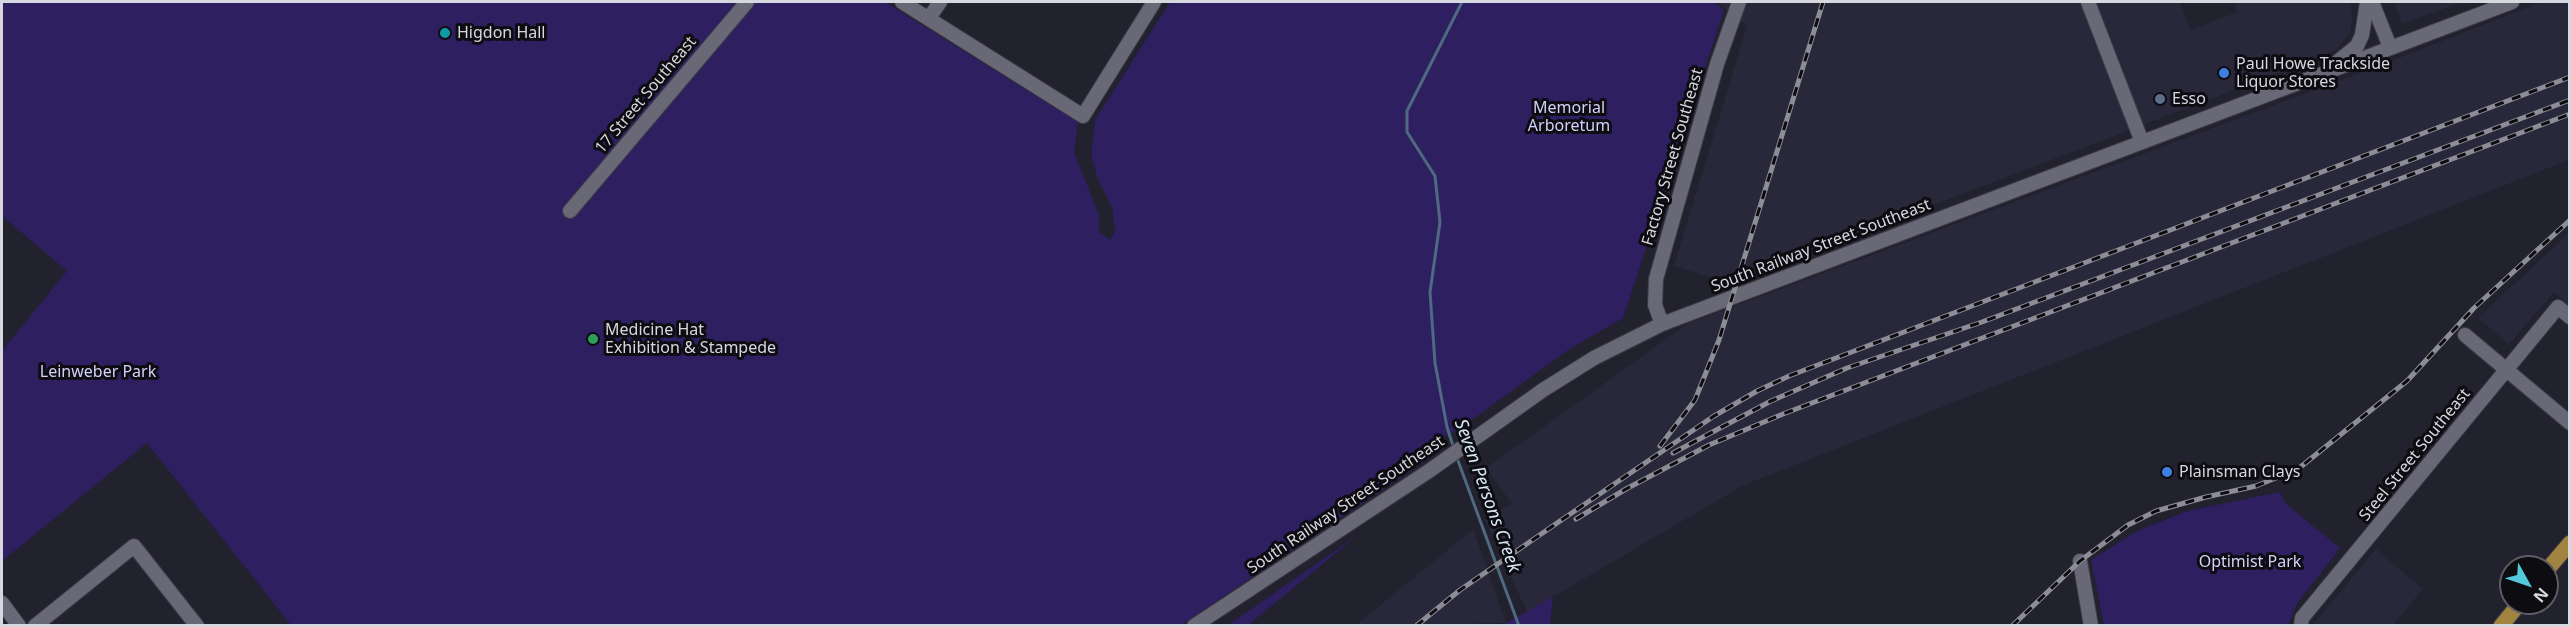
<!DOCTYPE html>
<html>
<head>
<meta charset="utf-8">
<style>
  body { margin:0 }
  #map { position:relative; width:2571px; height:627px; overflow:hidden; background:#22212e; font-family:"Noto Sans",sans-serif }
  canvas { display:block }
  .frame { position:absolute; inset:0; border:3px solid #d7d7df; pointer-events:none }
  .north { position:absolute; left:2499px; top:555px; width:60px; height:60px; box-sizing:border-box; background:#0c0c11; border:2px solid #5d5d63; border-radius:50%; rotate:130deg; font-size:16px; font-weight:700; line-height:24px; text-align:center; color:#d7d7df }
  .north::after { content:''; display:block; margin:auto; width:21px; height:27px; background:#53cadc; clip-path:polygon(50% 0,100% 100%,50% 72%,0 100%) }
</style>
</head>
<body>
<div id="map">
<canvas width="2571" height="627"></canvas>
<div class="frame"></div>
<div class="north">N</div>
</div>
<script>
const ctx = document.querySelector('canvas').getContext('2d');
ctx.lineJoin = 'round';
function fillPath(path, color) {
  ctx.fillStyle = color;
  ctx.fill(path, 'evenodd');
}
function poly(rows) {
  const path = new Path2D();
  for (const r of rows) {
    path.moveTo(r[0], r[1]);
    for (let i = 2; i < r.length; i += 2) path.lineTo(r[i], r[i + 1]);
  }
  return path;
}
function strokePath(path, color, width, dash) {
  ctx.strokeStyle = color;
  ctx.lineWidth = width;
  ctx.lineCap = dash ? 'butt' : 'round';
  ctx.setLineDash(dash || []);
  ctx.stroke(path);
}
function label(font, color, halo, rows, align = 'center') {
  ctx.font = font + ' "Noto Sans",sans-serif';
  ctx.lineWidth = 6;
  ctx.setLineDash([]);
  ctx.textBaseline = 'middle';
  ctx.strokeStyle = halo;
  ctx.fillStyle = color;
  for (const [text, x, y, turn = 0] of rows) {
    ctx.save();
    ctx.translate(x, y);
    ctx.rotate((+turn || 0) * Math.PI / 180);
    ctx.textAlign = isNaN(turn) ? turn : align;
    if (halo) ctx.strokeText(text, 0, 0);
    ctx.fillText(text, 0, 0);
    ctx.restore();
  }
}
fillPath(poly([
  [1717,2,2180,2,2191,30,2237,12,2234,2,2351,2,2352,20,2350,33,2336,50,2321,57,1729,283,1674,266,1747,26],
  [2394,2,2462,2,2402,24],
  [2541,2,2569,2,2569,160,1744,485,1527,612,1485,520,1512,504,1486,468,1687,324,2366,71],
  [2569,233,2569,305,2554,292,2509,344,2478,318],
  [1473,529,1506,623,1355,626],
  [2376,549,2423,589,2393,625,2313,625]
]), '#29273a');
fillPath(poly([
  [2,2,885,2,1078,122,1074,152,1099,215,1099,232,1110,240,1115,231,1112,207,1098,180,1091,155,1095,120,1170,2,1713,2,1724,10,1623,318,1568,350,1462,427,1434,443,1437,453,1181,625,291,625,147,443,2,561,2,351,67,271,2,216],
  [2280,492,2285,503,2340,548,2298,602,2288,625,2104,625,2091,560,2137,531,2187,511],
  [1358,535,1248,625,1228,625],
  [1553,597,1550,625,1503,625,1506,623]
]), '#2e1f61');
strokePath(poly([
  [1454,449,1447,427,1435,363,1430,292,1440,222,1435,176,1407,132,1407,111,1462,2],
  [1457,458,1519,626]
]), '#4f6980', 3);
const minor = poly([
  [902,2,1083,116,1154,2],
  [2088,2,2142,142],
  [2372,2,2390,47],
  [929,18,940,2],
  [2336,63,2357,46,2362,35,2367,2],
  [570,211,747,2],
  [1662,324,1655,305,1656,279,1717,64,1739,2],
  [2465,335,2570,423],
  [2080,561,2091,626],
  [2,603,19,626],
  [35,626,134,546,197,626],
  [1194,626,1429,471,1543,390,1594,358,1662,324,2512,2],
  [2301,626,2302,618,2558,307,2570,317]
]);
const major = poly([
  [2547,570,2570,543],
  [2501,626,2520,603]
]);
strokePath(minor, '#3d3c46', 16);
strokePath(major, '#3d3c46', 17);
strokePath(minor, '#696877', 14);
strokePath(major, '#a28441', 15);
const rail = poly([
  [1660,446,1695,400,1719,340,1823,2],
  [1673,453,1771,401,1847,368,1982,322,2570,100],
  [1576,519,1626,489,1709,445,1783,414,2570,114],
  [1416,626,1460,590,1560,521,1714,416,1757,391,1789,376,2570,77],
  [2012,626,2080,561,2128,525,2156,511,2206,497,2256,486,2298,469,2407,381,2474,308,2570,220]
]);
strokePath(rail, '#8d8d97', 5);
strokePath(rail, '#0c0c11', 3, [9]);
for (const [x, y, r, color] of [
  [445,33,6,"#0f9aa8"],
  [2224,73,6,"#3f7fe0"],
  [2160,99,6,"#5c6f8a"],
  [593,339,6,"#2e9e5b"],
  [2167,472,6,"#3f7fe0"]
]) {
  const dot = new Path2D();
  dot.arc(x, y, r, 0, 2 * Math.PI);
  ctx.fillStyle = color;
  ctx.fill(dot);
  strokePath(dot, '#0c0c11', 2);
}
label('16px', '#d7d7df', '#0c0c11', [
  ["Higdon Hall",457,33],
  ["Paul Howe Trackside",2236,64],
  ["Liquor Stores",2236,82],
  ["Esso",2172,99],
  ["Medicine Hat",605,330],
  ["Exhibition & Stampede",605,348],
  ["Plainsman Clays",2179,472]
], 'left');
label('16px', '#d7d7df', '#0c0c11', [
  ["17 Street Southeast",646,95,-50],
  ["Factory Street Southeast",1673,157,-74],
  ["South Railway Street Southeast",1821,246,-21],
  ["Steel Street Southeast",2415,455,-51],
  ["South Railway Street Southeast",1346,505,-34]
]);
label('16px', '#d4d1fa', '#0c0c11', [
  ["Memorial",1569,108],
  ["Arboretum",1569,126],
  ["Leinweber Park",98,372],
  ["Optimist Park",2250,562]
]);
label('italic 18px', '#d5e6f6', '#0c0c11', [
  ["Seven Persons Creek",1487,496,70]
]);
</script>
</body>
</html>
